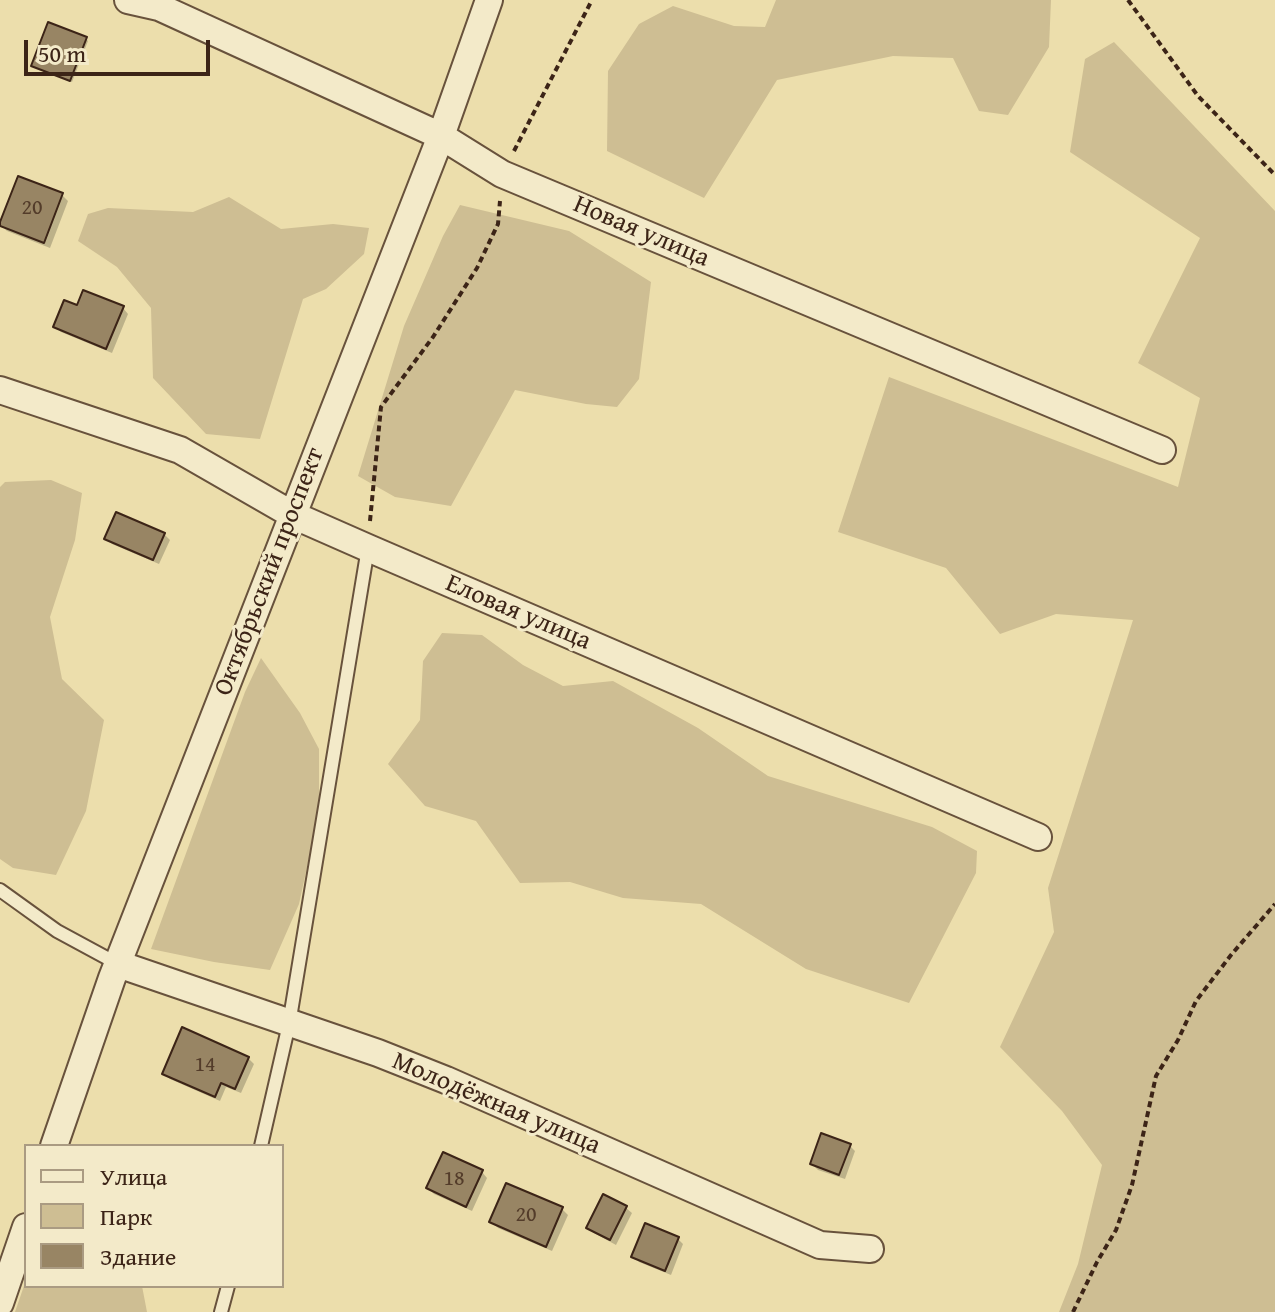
<!DOCTYPE html>
<html>
<head>
<meta charset="utf-8">
<style>
  body { margin:0 }
  #map { position:relative; width:1275px; height:1312px; overflow:hidden; background:#ecdeac; font-family:"Gentium Book Plus",serif }
  canvas { display:block }
  .legend { position:absolute; left:24px; top:1144px; width:260px; height:144px; box-sizing:border-box; background:#f3eac9; border:2px solid #aa9b82; margin:0; padding:10px 14px; list-style:none; font-size:24px; color:#3c2417 }
  .legend li { display:flex; align-items:center; gap:16px; height:40px }
  .legend b { width:40px; border:2px solid #aa9b82 }
  .scale { position:absolute; left:24px; top:40px; width:186px; height:36px; box-sizing:border-box; border:4px solid #3c2417; border-top:0; padding-left:10px; font-size:24px; line-height:28px; white-space:nowrap; color:#3c2417; -webkit-text-stroke:6px #f3eac9; paint-order:stroke }
</style>
</head>
<body>
<div id="map">
<canvas width="1275" height="1312"></canvas>
<ul class="legend">
<li><b style="height:10px;background:#f3eac9"></b>Улица</li>
<li><b style="height:22px;background:#cebe93"></b>Парк</li>
<li><b style="height:22px;background:#988564"></b>Здание</li>
</ul>
<div class="scale">50 m</div>
</div>
<script>
const ctx = document.querySelector('canvas').getContext('2d');
ctx.lineJoin = 'round';
function fillPath(path, color) {
  ctx.fillStyle = color;
  ctx.fill(path, 'evenodd');
}
function poly(rows) {
  const path = new Path2D();
  for (const r of rows) {
    path.moveTo(r[0], r[1]);
    for (let i = 2; i < r.length; i += 2) path.lineTo(r[i], r[i + 1]);
  }
  return path;
}
function strokePath(path, color, width, dash) {
  ctx.strokeStyle = color;
  ctx.lineWidth = width;
  ctx.lineCap = dash ? 'butt' : 'round';
  ctx.setLineDash(dash || []);
  ctx.stroke(path);
}
function label(font, color, halo, rows, align = 'center') {
  ctx.font = font + ' "Gentium Book Plus",serif';
  ctx.lineWidth = 6;
  ctx.setLineDash([]);
  ctx.textBaseline = 'middle';
  ctx.strokeStyle = halo;
  ctx.fillStyle = color;
  for (const [text, x, y, turn = 0] of rows) {
    ctx.save();
    ctx.translate(x, y);
    ctx.rotate((+turn || 0) * Math.PI / 180);
    ctx.textAlign = isNaN(turn) ? turn : align;
    if (halo) ctx.strokeText(text, 0, 0);
    ctx.fillText(text, 0, 0);
    ctx.restore();
  }
}
fillPath(poly([
  [776,0,1051,0,1049,47,1008,115,979,111,953,58,893,56,777,80,704,198,607,151,608,71,639,24,673,6,734,26,765,27],
  [1114,42,1275,211,1275,1312,1059,1312,1078,1264,1102,1165,1062,1111,1000,1047,1054,932,1048,888,1133,620,1056,614,1000,634,946,568,838,532,889,377,1178,487,1200,398,1138,363,1200,238,1070,152,1085,59],
  [229,197,281,229,333,224,369,228,364,254,326,289,303,299,260,439,206,434,153,378,151,308,117,267,78,241,88,214,108,208,193,212],
  [460,205,569,231,651,282,639,379,617,407,586,404,515,390,451,506,395,497,358,476,404,326,443,236],
  [51,480,82,493,75,540,50,617,62,679,104,720,86,811,56,875,13,868,0,859,0,487,5,482],
  [442,633,482,635,523,665,563,686,613,681,698,728,768,776,932,827,977,851,976,873,909,1003,806,969,701,904,623,898,570,882,520,883,476,821,425,806,388,764,420,720,423,661],
  [261,658,300,713,319,749,319,812,299,904,270,970,214,962,151,949,245,692],
  [26,1280,26,1286,142,1286,147,1312,15,1312]
]), '#cebe93');
fillPath(poly([
  [86,39,88,41,72,82,36,68],
  [62,195,68,201,50,248,7,231,1,225],
  [78,308,123,308,128,314,112,353,61,332,55,326],
  [164,534,170,540,159,564,112,544,107,538],
  [248,1058,254,1064,241,1093,226,1087,220,1101,170,1079,164,1073],
  [850,1146,855,1151,845,1179,818,1170,812,1164],
  [482,1172,487,1178,472,1211,434,1194,428,1188],
  [626,1208,632,1213,616,1245,594,1233,588,1228],
  [562,1209,568,1215,552,1251,498,1228,492,1222],
  [678,1239,683,1244,671,1275,639,1262,634,1256]
]), '#0003');
const building = poly([
  [48,22,87,37,70,81,31,66,48,22],
  [18,176,63,193,44,243,0,226,0,222,18,176],
  [83,290,124,306,106,349,53,327,64,300,77,305,83,290],
  [116,512,165,533,153,560,104,539,116,512],
  [182,1027,249,1057,235,1089,221,1083,215,1097,162,1074,182,1027],
  [821,1133,851,1144,839,1175,810,1164,821,1133],
  [443,1152,483,1170,466,1207,426,1188,443,1152],
  [506,1183,563,1207,546,1247,489,1222,506,1183],
  [603,1194,627,1206,610,1240,586,1228,603,1194],
  [645,1223,679,1237,665,1271,631,1257,645,1223]
]);
fillPath(building, '#988564');
strokePath(building, '#3c2417', 2);
const lane = poly([
  [0,890,57,931,118,964],
  [261,1146,289,1024,368,548],
  [221,1312,228,1286]
]);
const street = poly([
  [128,0,159,7,441,136,502,174,1162,450],
  [0,390,180,450,293,515,368,548,1038,837],
  [118,964,378,1053,446,1080,820,1245,870,1249],
  [54,1146,112,978,441,136,489,0],
  [0,1303,26,1227]
]);
strokePath(lane, '#68523c', 16);
strokePath(street, '#68523c', 30);
strokePath(poly([
  [1128,0,1198,96,1275,175],
  [514,151,592,0],
  [370,521,381,407,433,337,477,268,498,224,500,201],
  [1073,1312,1097,1262,1116,1230,1132,1185,1156,1076,1178,1040,1196,1001,1231,955,1275,904]
]), '#3c2417', 4, [6, 4]);
strokePath(lane, '#f3eac9', 12);
strokePath(street, '#f3eac9', 26);
label('22px', '#533c2a', null, [
  ["20",32,208],
  ["14",205,1065],
  ["18",454,1179],
  ["20",526,1215]
]);
label('26px', '#3c2417', '#f3eac9', [
  ["Новая улица",641,232,23],
  ["Октябрьский проспект",270,572,-69],
  ["Еловая улица",518,613,23],
  ["Молодёжная улица",496,1104,23]
]);
</script>
</body>
</html>
